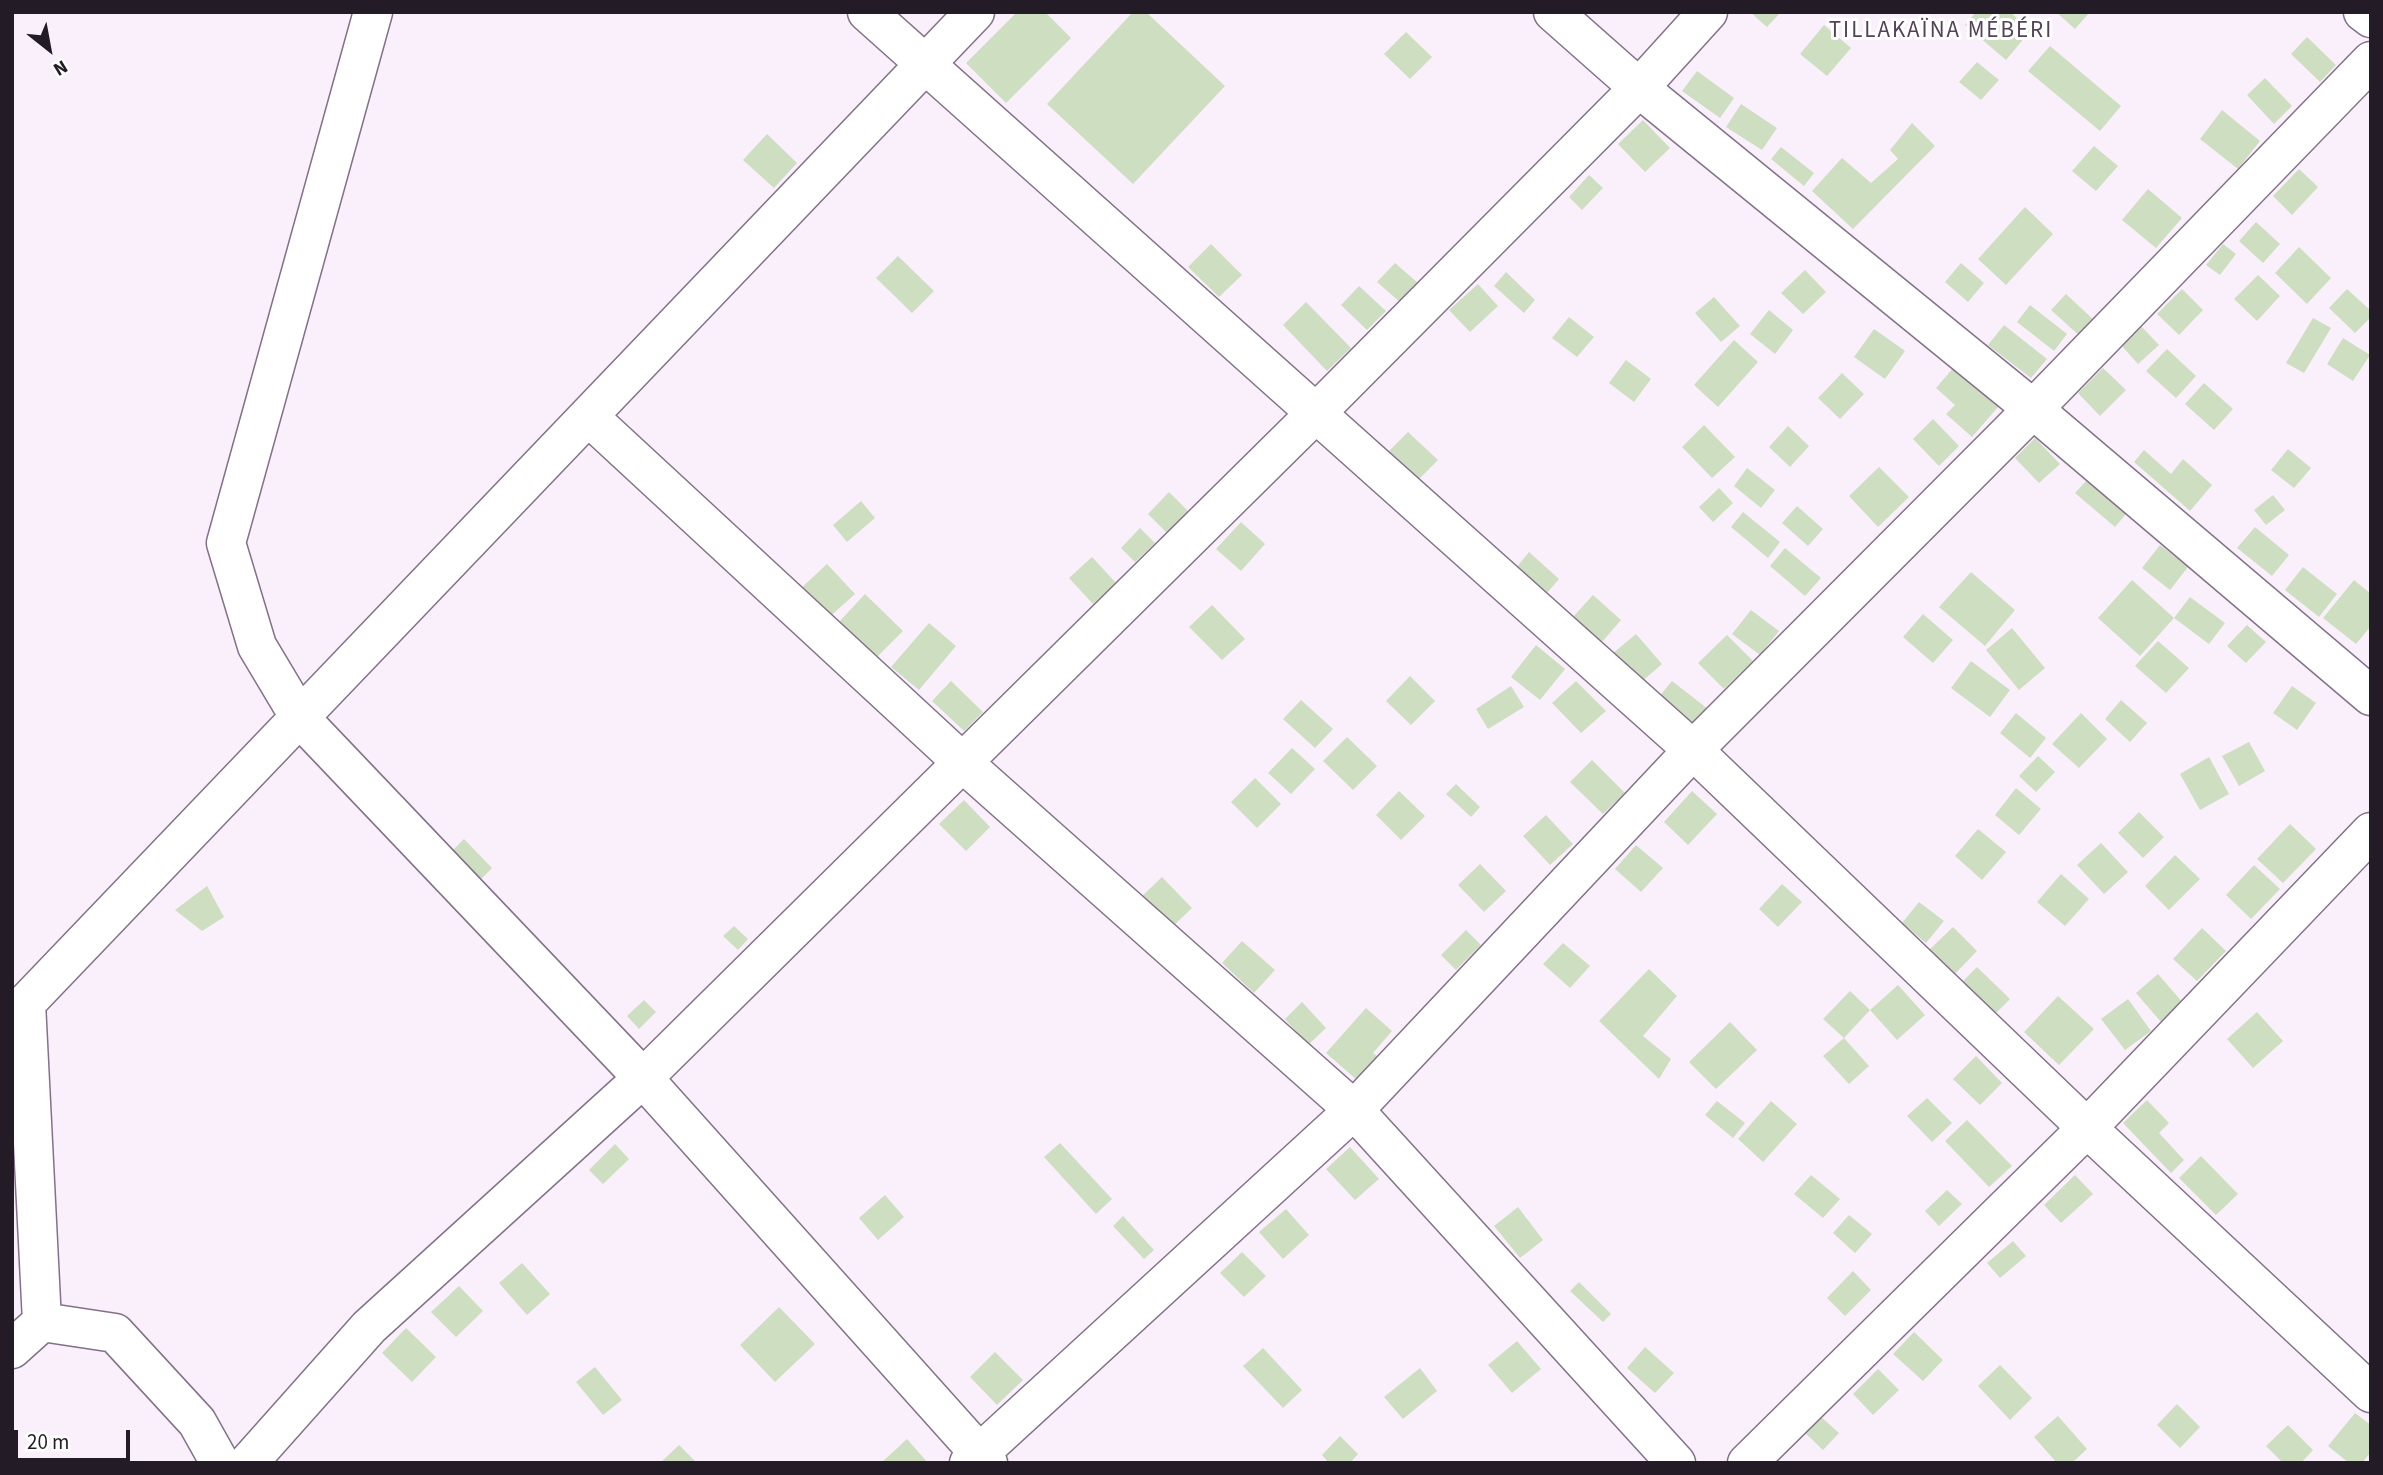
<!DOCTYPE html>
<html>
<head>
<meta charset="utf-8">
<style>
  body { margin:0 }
  #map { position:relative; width:2383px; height:1475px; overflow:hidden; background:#f9f0fc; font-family:"Source Sans 3",sans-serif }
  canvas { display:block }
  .frame { position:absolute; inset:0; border:14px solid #231b25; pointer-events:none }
  .north { position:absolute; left:14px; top:14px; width:70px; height:70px; -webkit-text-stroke:5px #fff; paint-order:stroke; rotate:149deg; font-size:19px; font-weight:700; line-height:28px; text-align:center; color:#231b25 }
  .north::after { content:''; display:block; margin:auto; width:24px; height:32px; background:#231b25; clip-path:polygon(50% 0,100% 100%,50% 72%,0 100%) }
  .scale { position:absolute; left:14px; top:1430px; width:116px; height:32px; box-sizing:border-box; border:4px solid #231b25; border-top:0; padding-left:9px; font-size:21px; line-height:24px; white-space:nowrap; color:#231b25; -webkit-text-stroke:5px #fff; paint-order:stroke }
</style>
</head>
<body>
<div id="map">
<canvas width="2383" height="1475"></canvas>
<div class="frame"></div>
<div class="north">N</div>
<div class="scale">20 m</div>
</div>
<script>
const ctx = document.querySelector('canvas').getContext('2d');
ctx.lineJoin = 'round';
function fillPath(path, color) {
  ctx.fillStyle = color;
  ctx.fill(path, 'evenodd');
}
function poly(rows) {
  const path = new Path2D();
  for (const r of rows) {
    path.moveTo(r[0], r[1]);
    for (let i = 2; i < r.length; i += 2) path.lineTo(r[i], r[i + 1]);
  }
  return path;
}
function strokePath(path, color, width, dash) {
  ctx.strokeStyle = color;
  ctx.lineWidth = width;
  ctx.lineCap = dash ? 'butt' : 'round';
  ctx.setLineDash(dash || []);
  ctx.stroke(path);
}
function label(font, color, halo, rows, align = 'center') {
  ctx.font = font + ' "Source Sans 3",sans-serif';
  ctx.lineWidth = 6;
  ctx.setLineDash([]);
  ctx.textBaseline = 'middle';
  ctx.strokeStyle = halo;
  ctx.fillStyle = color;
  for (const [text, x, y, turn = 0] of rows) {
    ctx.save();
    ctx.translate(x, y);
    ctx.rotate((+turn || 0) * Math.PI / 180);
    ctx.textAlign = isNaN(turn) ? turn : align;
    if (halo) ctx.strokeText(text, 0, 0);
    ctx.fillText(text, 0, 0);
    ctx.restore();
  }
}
fillPath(poly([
  [1017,12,1045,12,1071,38,1006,103,966,63],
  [1133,12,1146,12,1225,86,1133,184,1047,104],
  [1750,12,1781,12,1767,27],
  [1976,12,2010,12,2031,30,2006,60,1965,25],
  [2056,12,2090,12,2075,29],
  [1824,25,1851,48,1827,76,1800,54],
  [1406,32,1432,57,1410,79,1384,54],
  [2307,37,2336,65,2320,82,2291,54],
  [2050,46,2121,106,2100,131,2028,71],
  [1977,62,1999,80,1981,100,1959,82],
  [1697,71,1734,98,1720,118,1682,91],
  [2265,78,2292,106,2274,124,2247,95],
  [1741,104,1777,128,1762,150,1726,127],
  [2222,110,2260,141,2238,169,2200,139],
  [1643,120,1670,148,1645,172,1618,144],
  [1912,123,1935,146,1853,229,1812,191,1842,158,1871,183,1898,159,1890,150],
  [767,134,797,163,774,188,743,160],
  [2094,146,2118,166,2096,191,2072,171],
  [1781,147,1814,173,1804,186,1771,159],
  [2299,169,2318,187,2292,215,2273,196],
  [1589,175,1603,188,1582,210,1569,197],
  [2148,189,2182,218,2156,248,2122,220],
  [2025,207,2053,234,2006,285,1978,259],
  [2256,222,2280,244,2263,263,2239,241],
  [1211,244,1242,275,1219,297,1188,267],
  [2223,244,2236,254,2220,275,2206,265],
  [2299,247,2331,278,2307,304,2275,273],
  [898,256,934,291,912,313,876,278],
  [1395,263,1418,283,1401,303,1377,282],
  [1961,263,1984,283,1968,302,1945,282],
  [1805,270,1826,292,1803,314,1781,293],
  [1506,272,1535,300,1524,313,1494,286],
  [2258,275,2280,296,2257,321,2234,299],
  [1478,284,1498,306,1470,332,1449,310],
  [1359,286,1386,311,1367,330,1341,305],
  [2182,289,2203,310,2179,335,2157,314],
  [2347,289,2371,311,2371,317,2355,333,2329,308],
  [2066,294,2096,322,2082,338,2051,310],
  [1714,297,1740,326,1721,342,1695,313],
  [1306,302,1351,348,1327,371,1283,325],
  [2030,305,2067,334,2054,351,2017,322],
  [1769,310,1793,330,1775,354,1750,334],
  [1569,317,1594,337,1577,357,1552,338],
  [2313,318,2331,328,2304,373,2286,363],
  [2004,325,2047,359,2031,378,1988,345],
  [2141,326,2159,345,2138,364,2121,345],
  [1874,329,1905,351,1885,379,1854,357],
  [2343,338,2370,355,2353,381,2327,364],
  [1734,340,1758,362,1718,407,1694,385],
  [2167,349,2196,376,2176,398,2146,371],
  [1626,360,1651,379,1634,402,1609,383],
  [1954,367,1999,406,1972,437,1946,414,1955,405,1936,388],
  [2103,368,2126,390,2100,416,2078,393],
  [1842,373,1864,394,1840,419,1818,398],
  [2204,383,2233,409,2214,430,2185,404],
  [1933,419,1959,446,1939,466,1913,439],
  [1704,425,1735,457,1712,478,1682,447],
  [1788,426,1809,446,1790,467,1769,447],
  [1408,432,1438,460,1415,483,1385,455],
  [2035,438,2060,464,2039,483,2015,458],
  [2288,449,2311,468,2294,488,2271,470],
  [2144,450,2171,474,2183,459,2212,485,2190,511,2134,462],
  [1879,467,1909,497,1878,527,1849,496],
  [1747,468,1775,490,1761,508,1734,486],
  [2087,480,2126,514,2115,527,2075,493],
  [1719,488,1733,503,1713,522,1699,507],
  [1169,492,1188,511,1167,533,1148,514],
  [2273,495,2285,510,2266,525,2254,510],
  [861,501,875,518,847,542,833,525],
  [1797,506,1823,529,1808,546,1782,523],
  [1743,512,1780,542,1768,558,1731,527],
  [1241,522,1265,544,1241,571,1216,549],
  [2255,527,2289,555,2272,576,2237,548],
  [1140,528,1155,543,1135,562,1121,548],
  [2160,545,2188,567,2170,590,2142,568],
  [1785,548,1821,578,1805,596,1770,566],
  [1529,552,1559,579,1540,601,1511,574],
  [1092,557,1116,583,1093,604,1069,578],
  [827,564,855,594,826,620,799,590],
  [2303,567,2337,594,2319,617,2285,590],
  [1971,572,2015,610,1985,646,1939,607],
  [2132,580,2174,618,2140,656,2098,618],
  [2354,580,2371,594,2371,626,2356,644,2323,618],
  [865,594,903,631,876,658,839,622],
  [1593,595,1621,620,1601,643,1572,618],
  [2190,597,2225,623,2209,644,2174,618],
  [1212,605,1245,639,1222,660,1189,627],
  [1751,610,1779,631,1760,655,1732,634],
  [1923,614,1953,640,1933,663,1903,637],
  [929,623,956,646,919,690,891,667],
  [2247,625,2266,642,2246,663,2227,646],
  [2012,628,2045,668,2019,690,1986,650],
  [1636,634,1662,664,1639,684,1612,654],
  [1727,635,1753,661,1724,689,1698,663],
  [2158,641,2189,668,2166,693,2135,666],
  [1536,645,1565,669,1540,700,1511,677],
  [1971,661,2010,690,1990,717,1951,688],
  [1410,676,1435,701,1411,725,1386,701],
  [951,681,983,712,964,731,932,701],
  [1576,681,1606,711,1581,733,1552,703],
  [1672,681,1708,709,1693,728,1657,699],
  [1511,686,1524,707,1488,729,1476,709],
  [2292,686,2316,703,2297,730,2273,713],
  [1301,700,1333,729,1315,748,1283,719],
  [2121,700,2147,723,2130,742,2105,719],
  [2016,713,2046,738,2030,758,2000,733],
  [2081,713,2107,739,2079,768,2052,744],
  [1347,737,1377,766,1353,790,1323,761],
  [2249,742,2265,771,2239,786,2222,756],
  [1292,748,1315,769,1291,794,1268,773],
  [2038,756,2055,772,2036,792,2019,776],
  [2209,757,2229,794,2200,810,2180,774],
  [1592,760,1625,793,1603,814,1570,782],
  [1255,778,1281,804,1257,828,1231,802],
  [1456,784,1480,807,1471,817,1446,794],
  [2016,788,2041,809,2019,835,1995,815],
  [1399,791,1425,816,1401,840,1376,815],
  [1692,791,1717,814,1688,845,1664,822],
  [964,800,990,827,966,851,939,824],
  [2139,812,2164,837,2143,858,2118,833],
  [1546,815,1573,844,1550,865,1523,836],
  [2290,824,2316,849,2283,883,2257,859],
  [1978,829,2006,852,1982,880,1955,856],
  [464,839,492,868,481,879,453,850],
  [2101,843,2128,872,2104,894,2077,865],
  [1636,845,1663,868,1641,892,1615,869],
  [2175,855,2200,879,2169,910,2145,886],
  [1480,864,1506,891,1484,912,1458,885],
  [2254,865,2280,889,2251,919,2226,895],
  [2061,874,2089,899,2065,926,2037,902],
  [1162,877,1192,908,1170,929,1140,898],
  [1782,884,1802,902,1778,927,1759,909],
  [207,886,224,917,202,931,175,910],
  [1919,902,1944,921,1926,943,1902,923],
  [734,926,748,939,738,950,723,936],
  [1953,927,1977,951,1952,977,1926,953],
  [2202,928,2226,951,2197,981,2173,959],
  [1466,930,1481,945,1456,970,1441,955],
  [1242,941,1275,970,1254,993,1222,963],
  [1563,943,1590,966,1570,988,1543,964],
  [1977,967,2010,999,1995,1014,1962,982],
  [1649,969,1677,996,1643,1036,1671,1059,1659,1079,1599,1021],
  [2158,974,2183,1003,2161,1022,2136,993],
  [1898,985,1925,1015,1897,1040,1870,1010],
  [1850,991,1870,1010,1844,1038,1823,1019],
  [2058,996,2094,1029,2059,1065,2024,1032],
  [2128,999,2151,1031,2125,1050,2101,1019],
  [644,1000,656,1012,639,1029,627,1016],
  [1302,1002,1326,1028,1308,1045,1285,1019],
  [1366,1008,1392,1031,1373,1053,1378,1057,1357,1080,1326,1053],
  [2257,1012,2283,1041,2253,1068,2227,1039],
  [1730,1022,1757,1050,1716,1089,1689,1062],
  [1844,1038,1869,1066,1849,1084,1823,1056],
  [1976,1056,2002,1083,1980,1105,1953,1079],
  [1927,1098,1952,1123,1932,1142,1907,1116],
  [2147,1100,2169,1123,2159,1133,2184,1160,2171,1173,2123,1123],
  [1717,1101,1745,1123,1733,1138,1705,1115],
  [1771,1101,1797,1124,1763,1162,1738,1139],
  [1967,1120,2012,1166,1989,1187,1945,1141],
  [1060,1143,1112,1199,1096,1214,1044,1157],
  [615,1144,629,1159,603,1184,589,1170],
  [1350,1147,1379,1179,1355,1200,1326,1169],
  [2201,1156,2238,1194,2216,1215,2179,1178],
  [1811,1175,1840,1199,1823,1218,1794,1194],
  [2075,1175,2093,1194,2061,1223,2044,1205],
  [1947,1190,1962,1204,1939,1226,1925,1211],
  [885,1195,904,1217,878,1240,859,1218],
  [1518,1207,1543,1240,1520,1258,1494,1226],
  [1286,1209,1309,1235,1283,1259,1259,1232],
  [1849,1215,1872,1234,1855,1253,1833,1233],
  [1123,1216,1154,1250,1144,1259,1113,1226],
  [2013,1241,2026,1256,2000,1278,1987,1263],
  [1242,1252,1266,1276,1244,1297,1220,1273],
  [522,1263,550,1294,527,1315,499,1283],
  [1853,1271,1871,1290,1845,1316,1827,1298],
  [1579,1282,1611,1314,1603,1322,1570,1291],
  [459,1286,483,1311,456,1337,431,1312],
  [779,1307,815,1344,775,1382,740,1345],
  [406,1328,436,1357,412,1382,382,1353],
  [1914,1332,1943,1360,1923,1381,1893,1354],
  [1517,1341,1541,1369,1512,1393,1488,1365],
  [1645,1347,1674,1373,1655,1393,1627,1368],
  [1263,1348,1302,1390,1283,1408,1243,1366],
  [995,1352,1023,1380,997,1405,970,1377],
  [2000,1365,2032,1398,2010,1420,1978,1386],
  [595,1367,622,1400,603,1415,576,1382],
  [1420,1368,1437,1391,1403,1419,1384,1397],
  [1878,1369,1899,1390,1873,1415,1853,1394],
  [2177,1404,2200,1427,2180,1448,2157,1425],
  [2355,1413,2371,1425,2371,1452,2362,1463,2349,1463,2328,1446],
  [1818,1414,1839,1433,1823,1450,1803,1431],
  [2058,1416,2087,1449,2072,1463,2057,1463,2034,1437],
  [2288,1425,2313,1450,2301,1463,2283,1463,2266,1446],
  [1340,1436,1358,1454,1350,1463,1329,1463,1322,1455],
  [907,1439,928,1463,881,1463],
  [679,1445,697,1463,660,1463]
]), '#cddfc0');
const street = poly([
  [373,12,226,543,257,646,300,718,643,1078,988,1463],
  [867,12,1693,750,2087,1128,2371,1393],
  [1553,12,1639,88,2033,409,2371,696],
  [2363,12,2371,18],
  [589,417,962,762,1354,1110,1676,1463],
  [42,1322,115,1333,197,1422,220,1463],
  [12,1349,42,1322,26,1003,975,12],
  [248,1463,369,1327,643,1078,1315,414,1639,88,1708,12],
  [969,1463,1354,1110,1693,750,2040,402,2371,61],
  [1747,1463,2087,1128,2371,832]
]);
strokePath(street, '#84708a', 41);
strokePath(street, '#fff', 38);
ctx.letterSpacing = '2px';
label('23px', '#54425a', '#fff', [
  ["TILLAKAÏNA MÉBÉRI",1941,32]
]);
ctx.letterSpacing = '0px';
</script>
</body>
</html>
